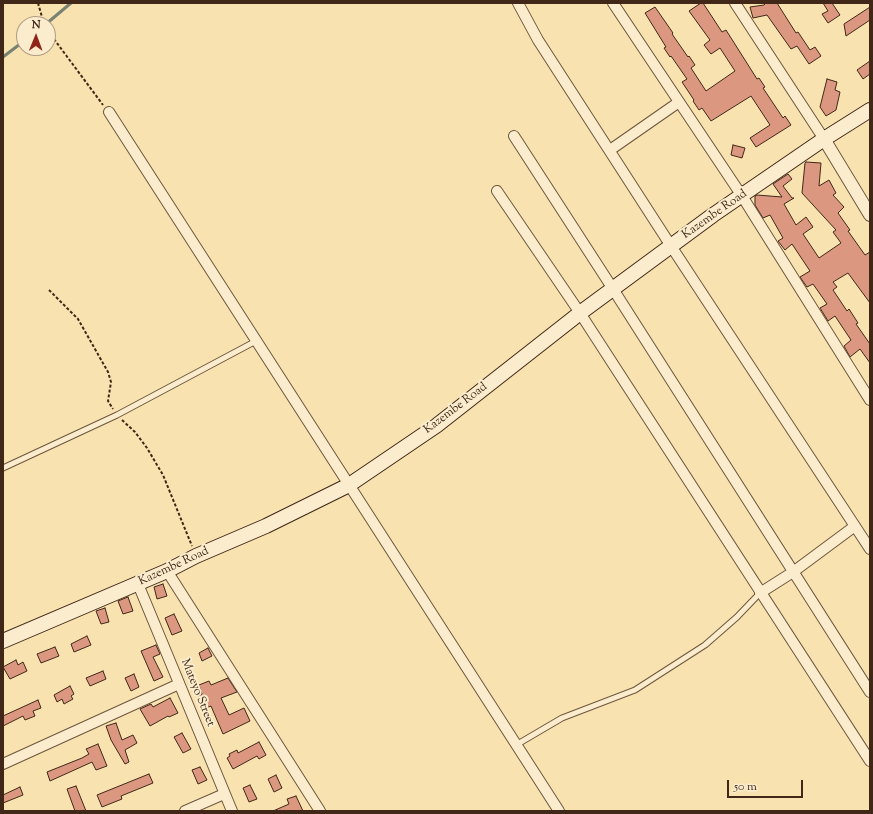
<!DOCTYPE html>
<html>
<head>
<meta charset="utf-8">
<style>
  body { margin:0 }
  #map { position:relative; width:873px; height:814px; overflow:hidden; background:#f8e2b0; font-family:"Sorts Mill Goudy",serif }
  canvas { display:block }
  .frame { position:absolute; inset:0; border:4px solid #402717; pointer-events:none }
  .north { position:absolute; left:16px; top:16px; width:40px; height:40px; box-sizing:border-box; background:#faeccc; border:1px solid #b09d84; border-radius:50%; rotate:1deg; font-size:11px; font-weight:700; line-height:16px; text-align:center; color:#402717 }
  .north::after { content:''; display:block; margin:auto; width:14px; height:18px; background:#8f2418; clip-path:polygon(50% 0,100% 100%,50% 72%,0 100%) }
  .scale { position:absolute; left:727px; top:780px; width:76px; height:18px; box-sizing:border-box; border:2px solid #402717; border-top:0; padding-left:5px; font-size:12px; line-height:14px; white-space:nowrap; color:#402717; -webkit-text-stroke:3px #faeccc; paint-order:stroke }
</style>
</head>
<body>
<div id="map">
<canvas width="873" height="814"></canvas>
<div class="frame"></div>
<div class="north">N</div>
<div class="scale">50 m</div>
</div>
<script>
const ctx = document.querySelector('canvas').getContext('2d');
ctx.lineJoin = 'round';
function poly(rows) {
  const path = new Path2D();
  for (const r of rows) {
    path.moveTo(r[0], r[1]);
    for (let i = 2; i < r.length; i += 2) path.lineTo(r[i], r[i + 1]);
  }
  return path;
}
function strokePath(path, color, width, dash) {
  ctx.strokeStyle = color;
  ctx.lineWidth = width;
  ctx.lineCap = dash ? 'butt' : 'round';
  ctx.setLineDash(dash || []);
  ctx.stroke(path);
}
function fillPath(path, color) {
  ctx.fillStyle = color;
  ctx.fill(path, 'evenodd');
}
function label(font, color, halo, rows, align = 'center') {
  ctx.font = font + ' "Sorts Mill Goudy",serif';
  ctx.lineWidth = 4;
  ctx.setLineDash([]);
  ctx.textBaseline = 'middle';
  ctx.strokeStyle = halo;
  ctx.fillStyle = color;
  for (const [text, x, y, turn = 0] of rows) {
    ctx.save();
    ctx.translate(x, y);
    ctx.rotate((+turn || 0) * Math.PI / 180);
    ctx.textAlign = isNaN(turn) ? turn : align;
    if (halo) ctx.strokeText(text, 0, 0);
    ctx.fillText(text, 0, 0);
    ctx.restore();
  }
}
strokePath(poly([
  [46,24,71,3],
  [3,57,24,41]
]), '#788172', 3);
const building = poly([
  [701,3,703,3,722,32,726,30,757,79,759,78,765,87,763,88,783,118,785,116,791,125,756,147,750,138,770,125,751,96,711,121,702,108,699,110,693,101,694,100,682,82,687,79,671,56,670,57,664,48,666,47,645,13,655,7,673,33,672,34,688,57,689,56,695,65,691,68,706,91,735,71,720,48,711,54,704,45,710,40,689,11,701,3],
  [766,3,777,3,796,33,798,32,810,50,815,47,821,56,809,64,797,46,791,49,767,15,753,18,750,7,764,5,766,3],
  [823,3,832,3,840,15,828,23,822,14,828,11,823,3],
  [870,7,870,20,846,36,844,24,870,7],
  [870,61,870,74,863,79,857,70,870,61],
  [827,79,837,82,835,90,840,92,836,110,826,116,820,107,827,79],
  [733,145,745,148,742,158,731,155,733,145],
  [806,162,821,163,819,186,829,180,836,193,833,195,844,207,838,213,850,230,848,231,865,255,870,252,870,303,848,273,833,282,837,287,833,290,847,311,849,309,858,323,856,324,870,344,870,363,860,349,850,357,844,346,851,340,835,316,828,321,820,308,827,304,813,284,807,287,800,277,810,271,792,244,785,250,778,241,783,238,770,215,763,218,755,205,755,196,757,195,782,197,773,184,788,174,792,179,783,186,792,198,794,198,784,204,796,225,806,217,813,227,803,234,819,258,841,243,833,232,836,230,802,193,805,163,806,162],
  [163,584,167,596,157,599,154,587,163,584],
  [128,597,133,611,123,614,118,601,128,597],
  [105,608,109,622,101,624,96,611,105,608],
  [174,614,182,631,172,635,165,618,174,614],
  [87,636,91,645,74,652,71,644,87,636],
  [156,645,160,654,153,657,163,677,154,681,141,651,156,645],
  [55,647,59,656,41,663,37,654,55,647],
  [208,648,212,656,202,661,199,653,208,648],
  [16,660,18,665,23,662,27,671,10,679,3,667,16,660],
  [103,671,106,679,90,686,86,678,103,671],
  [134,674,139,687,131,691,125,678,134,674],
  [228,678,237,692,221,698,229,715,244,708,250,721,223,734,211,706,204,709,198,696,202,694,199,685,209,681,211,685,228,678],
  [70,686,74,694,71,696,73,699,64,704,62,699,57,702,54,695,70,686],
  [170,698,178,713,169,717,168,716,150,726,140,709,151,704,153,707,170,698],
  [38,700,41,708,33,711,35,716,25,720,23,716,3,726,3,716,38,700],
  [116,723,122,740,133,735,137,743,125,750,129,762,125,764,111,740,106,726,116,723],
  [182,733,191,749,183,753,174,737,182,733],
  [259,742,266,755,259,759,257,756,233,769,227,758,230,756,229,754,237,750,238,753,259,742],
  [98,744,107,766,96,770,92,762,50,781,47,772,82,758,89,754,86,749,98,744],
  [200,767,207,780,198,784,192,770,200,767],
  [149,774,153,783,121,796,122,799,102,807,97,795,149,774],
  [276,775,282,788,274,792,268,779,276,775],
  [250,785,257,799,249,802,243,788,250,785],
  [76,786,86,811,75,811,67,789,76,786],
  [20,787,23,795,3,803,3,795,20,787],
  [296,796,303,811,273,811,289,804,287,799,296,796]
]);
fillPath(building, '#db9780');
strokePath(building, '#402717', 1);
const service = poly([
  [3,468,117,415,256,341],
  [516,745,562,718,635,690,705,645,737,617,760,593]
]);
const minor = poly([
  [518,3,538,40,671,246,870,549],
  [613,3,742,196,870,400],
  [735,3,824,139],
  [109,112,559,811],
  [514,136,613,289,870,692],
  [610,150,679,102],
  [497,191,580,313,870,761],
  [167,571,320,811],
  [138,584,232,811],
  [760,593,793,572,855,526],
  [3,764,179,684],
  [185,811,224,794]
]);
const tertiary = poly([
  [824,139,870,215]
]);
const secondary = poly([
  [3,641,167,571,196,556,266,526,349,485,436,426,580,313,713,215,824,139,870,110]
]);
strokePath(service, '#6e563d', 7);
strokePath(minor, '#6e563d', 12);
strokePath(tertiary, '#6e563d', 14);
strokePath(secondary, '#402717', 16);
strokePath(poly([
  [38,3,44,24],
  [48,31,103,105],
  [49,290,78,319,108,372,111,382,108,401,113,409],
  [122,420,135,432,147,448,163,475,192,546]
]), '#402717', 2, [3, 2]);
strokePath(service, '#faeccc', 5);
strokePath(minor, '#faeccc', 10);
strokePath(tertiary, '#faeccc', 12);
strokePath(secondary, '#faeccc', 14);
label('12px', '#402717', '#faeccc', [
  ["Kazembe Road",715,215,-35],
  ["Kazembe Road",456,409,-37],
  ["Kazembe Road",174,567,-25],
  ["Mateyo Street",197,693,68]
]);
</script>
</body>
</html>
